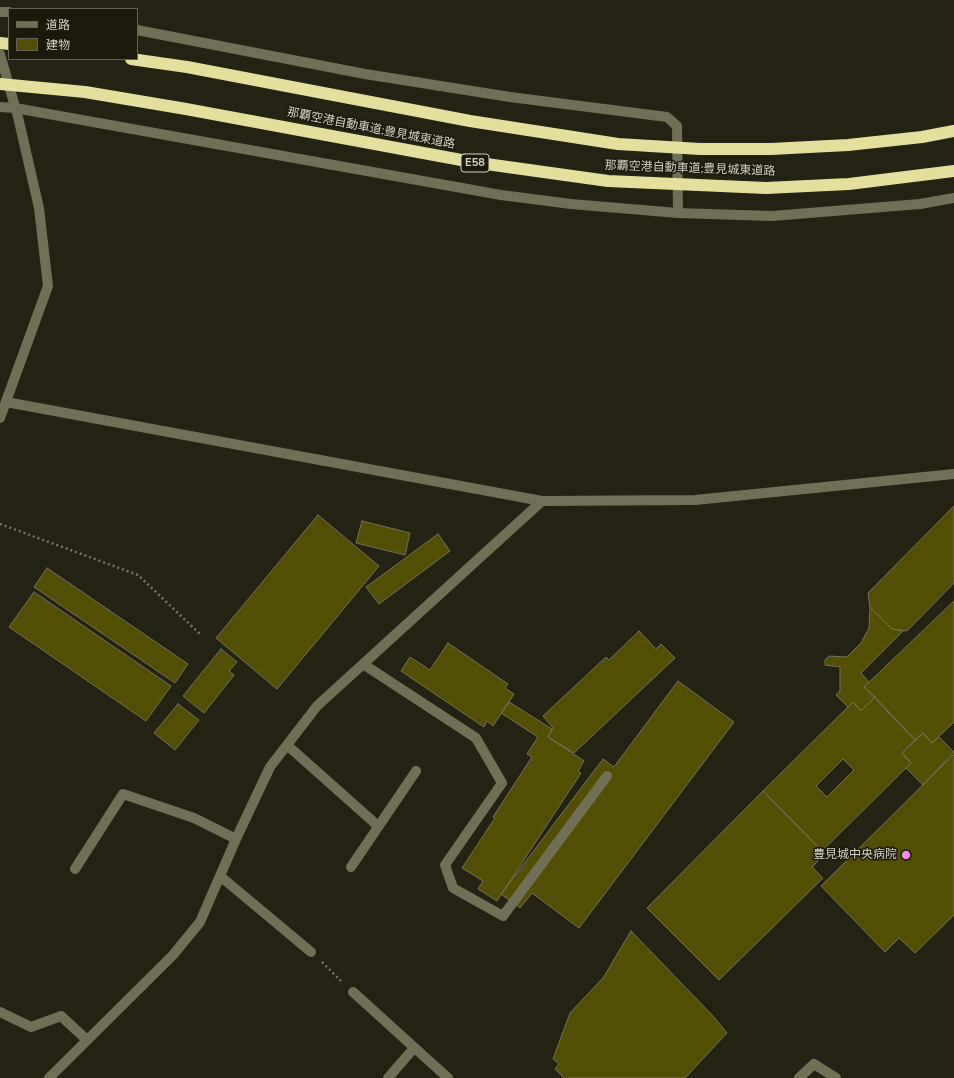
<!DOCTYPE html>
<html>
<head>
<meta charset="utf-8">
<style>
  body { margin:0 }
  #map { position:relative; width:954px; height:1078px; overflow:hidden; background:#232213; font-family:"Nunito Sans","Noto Sans JP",sans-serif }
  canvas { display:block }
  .legend { position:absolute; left:8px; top:8px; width:130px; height:52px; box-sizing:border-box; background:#1a190a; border:1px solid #646356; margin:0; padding:5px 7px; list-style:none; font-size:12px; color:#d3d2c8 }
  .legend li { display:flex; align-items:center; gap:8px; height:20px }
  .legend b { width:20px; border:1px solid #646356 }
</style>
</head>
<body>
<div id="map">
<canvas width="954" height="1078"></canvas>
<ul class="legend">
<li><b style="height:5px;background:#717056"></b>道路</li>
<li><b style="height:11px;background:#524e03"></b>建物</li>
</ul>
</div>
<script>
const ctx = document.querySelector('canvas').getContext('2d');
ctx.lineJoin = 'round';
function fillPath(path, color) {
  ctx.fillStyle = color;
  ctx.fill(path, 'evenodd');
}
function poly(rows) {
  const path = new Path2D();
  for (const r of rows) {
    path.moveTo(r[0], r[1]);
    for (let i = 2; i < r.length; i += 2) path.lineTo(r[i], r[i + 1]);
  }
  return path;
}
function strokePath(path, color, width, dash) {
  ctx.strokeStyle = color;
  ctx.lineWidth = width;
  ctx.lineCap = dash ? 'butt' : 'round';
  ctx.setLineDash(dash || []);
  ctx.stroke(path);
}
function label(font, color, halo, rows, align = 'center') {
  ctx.font = font + ' "Nunito Sans","Noto Sans JP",sans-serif';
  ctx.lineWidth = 3;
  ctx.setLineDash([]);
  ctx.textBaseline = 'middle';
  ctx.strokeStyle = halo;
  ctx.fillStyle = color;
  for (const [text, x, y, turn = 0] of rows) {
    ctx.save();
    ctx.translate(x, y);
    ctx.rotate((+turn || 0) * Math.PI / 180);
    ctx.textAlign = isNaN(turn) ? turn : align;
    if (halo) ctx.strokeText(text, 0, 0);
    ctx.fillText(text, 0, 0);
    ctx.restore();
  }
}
const building = poly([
  [954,506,954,583,907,631,892,629,870,607,868,593,954,506],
  [318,515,379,566,277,689,216,638,318,515],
  [362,521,410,533,405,555,356,543,362,521],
  [438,534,450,551,379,604,366,587,438,534],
  [47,568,188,664,175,683,34,587,47,568],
  [34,592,171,686,146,721,9,627,34,592],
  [954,601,954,722,932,743,923,733,915,740,864,687,954,601],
  [870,607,892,629,903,631,861,673,869,682,864,687,875,697,861,711,853,702,848,707,836,695,840,691,840,667,825,665,825,660,829,656,847,657,861,643,869,628,870,607],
  [639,631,656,649,661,644,675,658,574,753,548,737,553,728,543,716,606,657,609,660,639,631],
  [448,643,508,684,505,688,514,694,493,726,487,721,484,727,401,671,410,657,430,670,448,643],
  [221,649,237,662,229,671,234,675,204,713,183,696,221,649],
  [678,681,734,722,579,928,532,893,520,908,501,894,603,759,614,767,678,681],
  [875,697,915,740,902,753,911,763,822,851,763,791,853,702,861,711,875,697],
  [843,759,854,770,827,797,816,786,843,759],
  [509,702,552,729,548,737,584,761,578,771,581,773,497,901,478,889,483,881,462,868,495,818,493,817,532,757,527,754,538,737,501,713,509,702],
  [178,704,199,720,175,750,154,733,178,704],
  [923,733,932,743,939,737,954,752,923,785,906,768,911,763,902,753,923,733],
  [954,754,954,915,915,953,899,938,885,952,821,886,954,754],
  [763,791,825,854,812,867,823,878,719,980,647,908,763,791],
  [631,931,714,1017,727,1033,685,1078,564,1078,555,1069,559,1064,553,1059,570,1013,603,978,631,931]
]);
fillPath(building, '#524e03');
strokePath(building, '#727260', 1);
strokePath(poly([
  [0,524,138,575,200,634],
  [322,962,341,981]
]), '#767569', 2.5, [2, 3]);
strokePath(poly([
  [0,12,9,12],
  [137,30,365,74,510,97,667,117,677,126,678,213],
  [0,54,18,117,39,208,48,286,0,418],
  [0,107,15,108,501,195,571,204,678,213,772,216,920,204,954,198],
  [6,402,542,501,695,500,954,474],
  [363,664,476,738,502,783,445,865,453,888,503,916,607,776],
  [287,745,378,826],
  [351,867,416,771],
  [75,869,123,794,194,818,236,839],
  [220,876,311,952],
  [353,992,448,1078],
  [0,1012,31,1027,61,1016,87,1040],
  [49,1078,173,955,200,922,236,839,270,767,317,706,542,501],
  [388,1078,414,1048],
  [799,1078,814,1064,836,1078]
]), '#717056', 10);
strokePath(poly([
  [0,43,9,44],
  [131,59,187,67,470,121,618,144,700,149,771,149,848,145,922,137,954,131],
  [0,84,85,92,186,109,472,162,608,181,766,188,849,184,954,171]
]), '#e2e09c', 12);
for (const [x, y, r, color] of [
  [906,855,5,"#f589ef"]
]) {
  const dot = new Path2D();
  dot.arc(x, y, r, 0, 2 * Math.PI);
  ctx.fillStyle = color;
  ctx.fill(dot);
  strokePath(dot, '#1a190a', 1.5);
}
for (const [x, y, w] of [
  [475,163,28]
]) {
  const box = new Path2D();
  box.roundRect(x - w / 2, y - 9, w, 18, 3);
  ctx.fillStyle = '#1a190a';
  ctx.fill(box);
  strokePath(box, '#d3d2c8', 1);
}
label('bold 11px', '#d3d2c8', null, [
  ["E58",475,163]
]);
label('12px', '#d3d2c8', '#1a190a', [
  ["那覇空港自動車道;豊見城東道路",371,129,11],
  ["那覇空港自動車道;豊見城東道路",690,169,2]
]);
label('12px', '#d3d2c8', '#1a190a', [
  ["豊見城中央病院",897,855]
], 'right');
</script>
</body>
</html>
